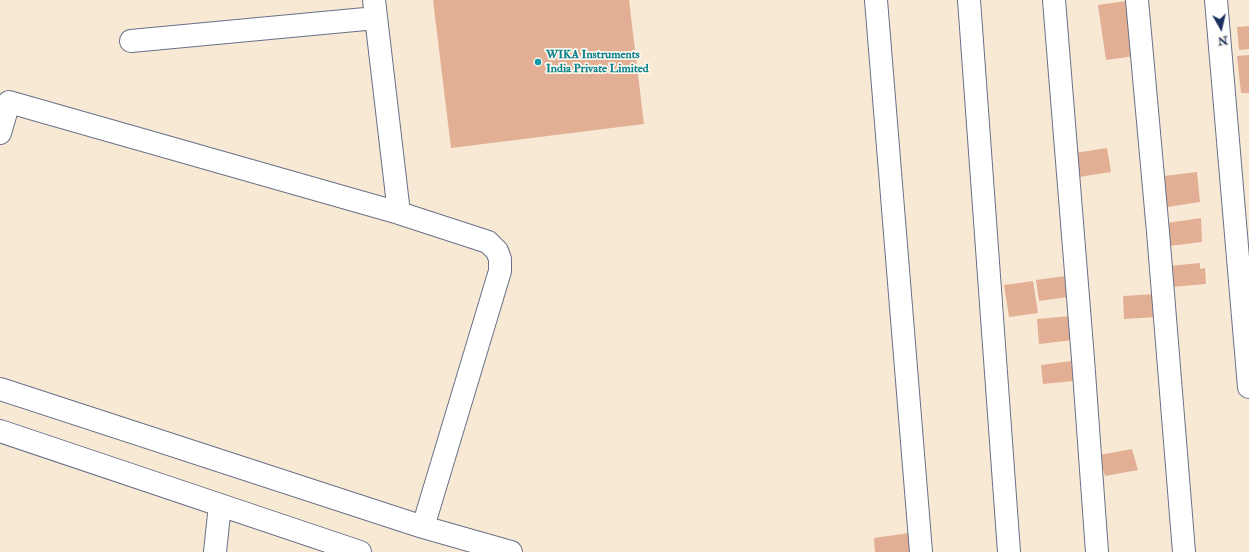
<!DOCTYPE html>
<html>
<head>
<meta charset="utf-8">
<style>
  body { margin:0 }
  #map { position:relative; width:1249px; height:552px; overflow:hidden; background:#f8e9d5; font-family:"IM FELL Double Pica",serif }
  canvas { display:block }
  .north { position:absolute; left:1201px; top:8px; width:40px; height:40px; -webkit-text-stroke:3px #fbf7ec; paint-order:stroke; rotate:172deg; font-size:11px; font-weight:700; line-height:16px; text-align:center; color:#1b2f5e }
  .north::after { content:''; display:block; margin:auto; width:14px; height:18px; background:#1b2f5e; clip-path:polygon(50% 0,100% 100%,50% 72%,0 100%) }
</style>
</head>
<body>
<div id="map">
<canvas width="1249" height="552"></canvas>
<div class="north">N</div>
</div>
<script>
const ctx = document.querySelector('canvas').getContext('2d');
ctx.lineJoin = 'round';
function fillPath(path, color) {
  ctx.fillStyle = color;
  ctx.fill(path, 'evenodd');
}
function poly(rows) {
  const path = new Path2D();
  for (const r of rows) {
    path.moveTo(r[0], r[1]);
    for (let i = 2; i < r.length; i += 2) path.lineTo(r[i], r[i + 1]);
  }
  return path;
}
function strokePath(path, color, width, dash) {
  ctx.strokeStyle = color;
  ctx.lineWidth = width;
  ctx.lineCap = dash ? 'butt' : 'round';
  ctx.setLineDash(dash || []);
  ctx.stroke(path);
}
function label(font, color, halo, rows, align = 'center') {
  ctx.font = font + ' "IM FELL Double Pica",serif';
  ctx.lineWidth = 3.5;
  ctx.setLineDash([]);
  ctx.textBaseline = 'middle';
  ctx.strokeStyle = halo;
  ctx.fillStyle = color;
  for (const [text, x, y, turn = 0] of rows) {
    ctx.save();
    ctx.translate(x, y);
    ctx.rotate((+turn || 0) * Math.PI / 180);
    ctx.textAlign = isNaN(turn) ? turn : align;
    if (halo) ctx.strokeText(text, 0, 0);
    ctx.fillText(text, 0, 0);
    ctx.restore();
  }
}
fillPath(poly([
  [433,0,629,0,644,124,451,148],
  [1127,1,1134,56,1106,60,1098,5],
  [1249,26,1249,49,1239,50,1237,27],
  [1249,55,1249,93,1241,93,1237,56],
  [1107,148,1111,172,1079,177,1075,153],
  [1197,172,1200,202,1167,207,1164,176],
  [1201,218,1202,242,1169,246,1167,223],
  [1200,263,1200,269,1205,268,1206,284,1171,287,1169,266],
  [1066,276,1068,297,1039,301,1036,280],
  [1033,281,1038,313,1009,317,1004,285],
  [1155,294,1156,317,1124,319,1123,296],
  [1071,316,1073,340,1039,344,1037,319],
  [1071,361,1074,381,1043,384,1041,365],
  [1132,449,1138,470,1105,476,1099,455],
  [909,533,911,552,875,552,874,538]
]), '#e2af95');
const minor = poly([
  [374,0,399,213,488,242,497,251,500,259,500,271,423,527],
  [876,0,921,552],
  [969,0,1009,552],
  [1054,0,1083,359,1097,552],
  [1137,0,1158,232,1184,552],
  [1216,0,1249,387],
  [131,41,376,18],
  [0,133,9,102,399,213],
  [0,389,423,527,511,552],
  [0,431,360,552],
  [215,552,220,505]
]);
strokePath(minor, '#687088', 24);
strokePath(minor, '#fff', 22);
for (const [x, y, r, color] of [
  [538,62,4,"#0f9aa8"]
]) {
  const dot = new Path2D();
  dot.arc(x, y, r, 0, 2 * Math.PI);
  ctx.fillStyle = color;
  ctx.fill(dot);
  strokePath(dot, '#fbf7ec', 1.5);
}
label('bold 12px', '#0d838f', '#fbf7ec', [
  ["WIKA Instruments",546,55],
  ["India Private Limited",546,69]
], 'left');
</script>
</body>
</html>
